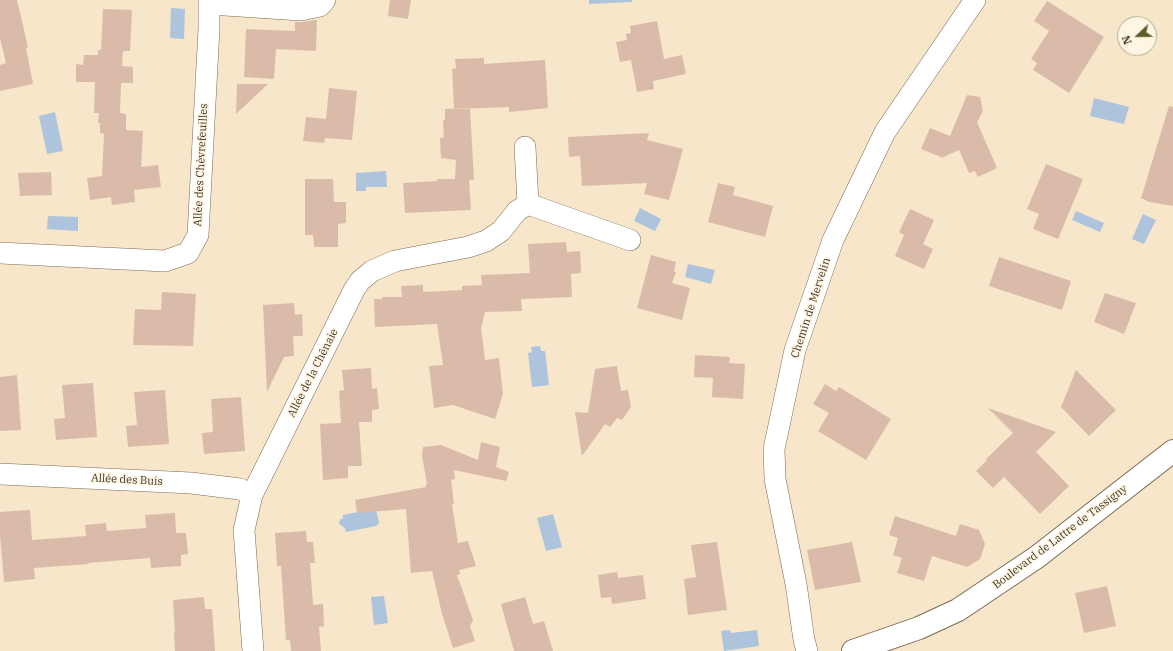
<!DOCTYPE html>
<html>
<head>
<meta charset="utf-8">
<style>
  body { margin:0 }
  #map { position:relative; width:1173px; height:651px; overflow:hidden; background:#f7e6c9; font-family:"IBM Plex Serif",serif }
  canvas { display:block }
  .north { position:absolute; left:1117px; top:16px; width:40px; height:40px; box-sizing:border-box; background:#fff5e3; border:1px solid #b1a999; border-radius:50%; rotate:248deg; font-size:11px; font-weight:700; line-height:16px; text-align:center; color:#3d362a }
  .north::after { content:''; display:block; margin:auto; width:14px; height:18px; background:#595e2c; clip-path:polygon(50% 0,100% 100%,50% 72%,0 100%) }
</style>
</head>
<body>
<div id="map">
<canvas width="1173" height="651"></canvas>
<div class="north">N</div>
</div>
<script>
const ctx = document.querySelector('canvas').getContext('2d');
ctx.lineJoin = 'round';
function fillPath(path, color) {
  ctx.fillStyle = color;
  ctx.fill(path, 'evenodd');
}
function poly(rows) {
  const path = new Path2D();
  for (const r of rows) {
    path.moveTo(r[0], r[1]);
    for (let i = 2; i < r.length; i += 2) path.lineTo(r[i], r[i + 1]);
  }
  return path;
}
function strokePath(path, color, width, dash) {
  ctx.strokeStyle = color;
  ctx.lineWidth = width;
  ctx.lineCap = dash ? 'butt' : 'round';
  ctx.setLineDash(dash || []);
  ctx.stroke(path);
}
function label(font, color, halo, rows, align = 'center') {
  ctx.font = font + ' "IBM Plex Serif",serif';
  ctx.lineWidth = 3.5;
  ctx.setLineDash([]);
  ctx.textBaseline = 'middle';
  ctx.strokeStyle = halo;
  ctx.fillStyle = color;
  for (const [text, x, y, turn = 0] of rows) {
    ctx.save();
    ctx.translate(x, y);
    ctx.rotate((+turn || 0) * Math.PI / 180);
    ctx.textAlign = isNaN(turn) ? turn : align;
    if (halo) ctx.strokeText(text, 0, 0);
    ctx.fillText(text, 0, 0);
    ctx.restore();
  }
}
fillPath(poly([
  [589,0,632,0,632,2,589,4],
  [171,8,185,9,184,39,170,38],
  [1094,98,1129,107,1124,124,1090,116],
  [55,112,63,151,47,154,39,116],
  [386,171,387,187,366,187,366,191,356,191,356,173],
  [640,208,661,219,655,231,634,221],
  [1076,211,1104,223,1100,232,1072,220],
  [1143,214,1156,220,1144,244,1132,239],
  [48,216,78,217,78,231,47,229],
  [688,264,715,270,711,284,685,277],
  [540,346,541,351,545,351,549,385,532,387,528,353,532,352,531,347],
  [373,509,377,513,379,523,376,526,346,532,345,528,339,524,340,520,343,518,343,515],
  [553,514,562,547,546,551,537,518],
  [384,596,388,623,374,625,371,597],
  [730,630,731,633,757,630,759,646,724,651,721,631]
]), '#aec4dd');
fillPath(poly([
  [0,0,17,0,28,47,26,48,33,84,0,91,0,65,6,63,0,38],
  [390,0,411,0,408,19,388,16],
  [1047,1,1104,37,1069,93,1033,70,1037,63,1031,59,1049,31,1034,21],
  [103,9,132,10,130,51,123,51,122,66,133,67,133,83,121,83,120,113,126,114,126,130,143,131,141,167,158,165,161,187,134,190,135,202,112,205,111,197,90,200,87,178,102,176,104,134,100,133,100,123,98,123,99,113,94,113,95,82,76,82,76,64,83,65,84,55,98,55,98,50,101,50],
  [314,20,317,20,316,51,276,49,274,79,244,77,246,29,295,31,295,22,303,22],
  [657,21,664,59,682,55,686,74,653,81,654,89,637,92,631,60,620,62,616,42,627,40,626,34,631,33,630,26],
  [484,58,484,64,545,60,548,108,509,112,509,107,454,109,452,69,456,68,455,59],
  [237,84,268,84,236,114],
  [329,88,357,91,352,140,325,138,324,143,303,141,306,117,326,119],
  [967,95,980,97,983,111,977,122,997,168,978,177,975,171,969,173,959,150,941,158,941,157,921,149,930,128,950,136],
  [1169,106,1173,107,1173,206,1149,202,1141,198],
  [470,108,474,180,469,180,471,210,405,213,403,183,437,181,437,179,455,179,456,160,441,158,440,138,444,137,443,120,445,120,445,109],
  [649,133,647,140,683,149,669,200,644,194,647,183,582,186,580,156,569,157,568,137],
  [1046,164,1083,179,1058,239,1033,229,1039,214,1027,209],
  [51,172,52,195,20,196,18,173],
  [305,179,333,179,334,202,346,202,346,223,338,224,338,247,314,247,313,235,305,235],
  [718,183,735,187,733,195,773,206,765,237,708,222],
  [910,209,934,220,923,244,933,249,924,269,895,256,904,235,899,232],
  [566,242,567,252,580,251,581,273,571,274,572,297,521,299,522,311,485,312,481,328,485,360,499,358,503,394,495,419,453,405,434,408,429,366,443,365,437,324,375,327,374,299,382,299,382,297,402,297,401,286,423,285,423,292,462,290,462,286,482,285,481,275,530,273,528,244],
  [651,255,676,262,674,271,676,272,672,283,690,288,682,320,637,308],
  [999,257,1071,281,1062,310,989,286],
  [162,292,196,294,193,346,133,345,135,309,161,310],
  [1105,293,1136,303,1124,334,1094,322],
  [294,303,295,315,302,314,303,336,293,336,294,356,284,357,267,392,263,305],
  [695,355,730,357,729,363,745,364,743,399,712,397,713,378,694,377],
  [617,366,621,391,628,390,631,407,622,420,617,418,610,427,605,424,582,456,575,412,588,413,595,369],
  [371,368,372,389,377,388,379,409,372,410,372,422,359,422,362,466,348,466,348,478,323,480,320,424,341,423,339,391,344,390,342,370],
  [1076,370,1116,410,1089,436,1061,407],
  [17,375,21,430,0,431,0,377],
  [93,383,97,437,56,440,54,419,65,418,62,385],
  [825,384,836,391,839,387,891,419,866,460,818,431,829,413,813,404],
  [165,390,169,444,128,447,126,426,137,425,134,392],
  [241,397,245,451,204,454,202,433,213,432,211,399],
  [988,408,1056,432,1036,452,1069,486,1040,514,1004,477,993,488,976,471,987,460,986,459,1013,433],
  [481,442,500,447,496,467,509,472,506,481,454,470,455,479,451,480,454,504,452,505,458,543,468,541,476,566,459,570,460,574,457,575,473,620,470,626,475,641,453,648,442,614,432,571,411,573,406,509,357,513,355,500,426,487,426,484,427,484,422,456,423,447,441,445,478,460],
  [30,510,32,540,86,536,85,525,106,523,107,531,146,528,145,515,175,513,176,533,186,533,188,554,181,555,181,566,151,568,150,558,88,563,89,564,34,568,35,579,4,582,0,534,0,512],
  [895,516,956,536,960,524,979,530,985,544,980,559,967,567,932,556,924,581,897,573,902,558,893,555,898,538,889,535],
  [306,531,307,542,313,542,315,563,310,563,313,605,323,604,324,626,319,627,321,651,291,651,290,640,286,640,281,566,277,566,275,533],
  [717,542,727,610,688,615,684,579,696,577,691,545],
  [852,542,861,582,815,590,807,550],
  [617,572,618,578,643,575,646,599,612,604,611,597,601,598,598,575],
  [1107,586,1116,626,1084,633,1075,593],
  [204,597,205,609,212,609,215,651,175,651,174,632,175,632,173,600],
  [525,597,533,624,544,621,553,651,514,651,501,604]
]), '#dabbaa');
const minor = poly([
  [210,4,301,10,320,6,325,0],
  [525,147,528,204],
  [0,253,165,261,188,253,198,235,209,28,209,0],
  [0,474,191,483,240,489,252,495],
  [253,651,244,530,252,495,354,290,360,281,372,271,395,261,468,247,486,241,501,231,517,211,528,204,630,240],
  [807,651,804,640,796,584,775,479,774,449,795,350,833,240,885,132,975,0]
]);
const tertiary = poly([
  [853,651,919,628,958,610,1037,557,1173,451]
]);
strokePath(minor, '#7a6b51', 22);
strokePath(tertiary, '#7a6b51', 24);
strokePath(minor, '#fff', 21);
strokePath(tertiary, '#fff', 22);
label('11px', '#3d362a', '#fff5e3', [
  ["Allée des Chèvrefeuilles",201,165,-87],
  ["Chemin de Mervelin",811,308,-72],
  ["Allée de la Chênaie",313,373,-63],
  ["Allée des Buis",127,480,3],
  ["Boulevard de Lattre de Tassigny",1060,537,-37]
]);
</script>
</body>
</html>
